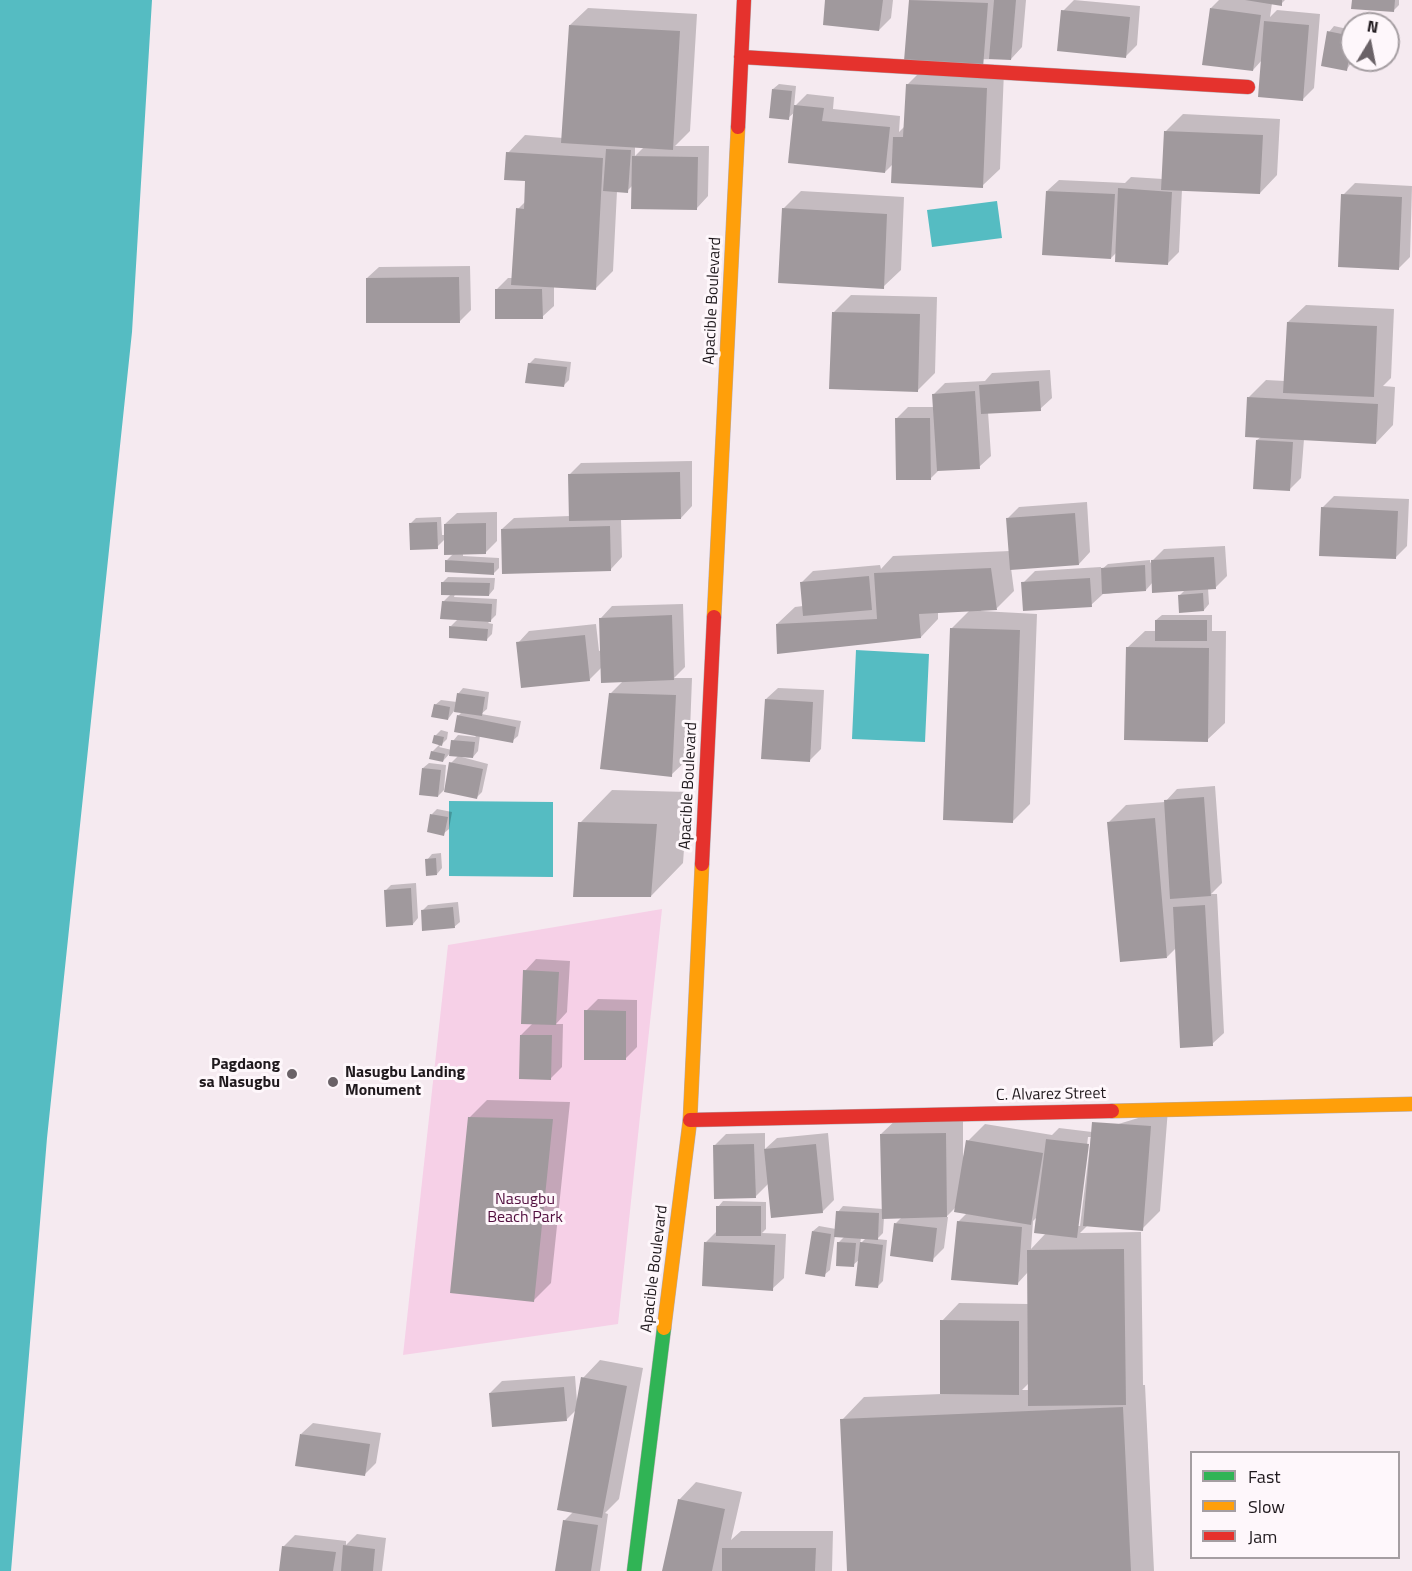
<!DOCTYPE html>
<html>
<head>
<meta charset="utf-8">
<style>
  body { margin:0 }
  #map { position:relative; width:1412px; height:1571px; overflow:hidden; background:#f5eaf0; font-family:"Titillium Web",sans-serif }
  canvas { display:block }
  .legend { position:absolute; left:1190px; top:1451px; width:210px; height:108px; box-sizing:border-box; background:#fef7fb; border:2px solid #a59ea2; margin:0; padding:8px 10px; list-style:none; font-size:18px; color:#1f191d }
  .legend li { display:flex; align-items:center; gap:12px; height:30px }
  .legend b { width:30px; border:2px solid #a59ea2 }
  .north { position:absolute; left:1340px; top:12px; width:60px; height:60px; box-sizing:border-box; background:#fef7fb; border:2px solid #a59ea2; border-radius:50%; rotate:10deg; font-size:16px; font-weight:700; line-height:24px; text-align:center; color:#1f191d }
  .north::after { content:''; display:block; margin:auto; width:21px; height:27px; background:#6a6267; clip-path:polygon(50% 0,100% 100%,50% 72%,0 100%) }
</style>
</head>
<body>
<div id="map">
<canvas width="1412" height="1571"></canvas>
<ul class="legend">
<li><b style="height:8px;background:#30b455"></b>Fast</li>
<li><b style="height:8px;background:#ff9f0a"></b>Slow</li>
<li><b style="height:8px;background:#e5322d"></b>Jam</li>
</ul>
<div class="north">N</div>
</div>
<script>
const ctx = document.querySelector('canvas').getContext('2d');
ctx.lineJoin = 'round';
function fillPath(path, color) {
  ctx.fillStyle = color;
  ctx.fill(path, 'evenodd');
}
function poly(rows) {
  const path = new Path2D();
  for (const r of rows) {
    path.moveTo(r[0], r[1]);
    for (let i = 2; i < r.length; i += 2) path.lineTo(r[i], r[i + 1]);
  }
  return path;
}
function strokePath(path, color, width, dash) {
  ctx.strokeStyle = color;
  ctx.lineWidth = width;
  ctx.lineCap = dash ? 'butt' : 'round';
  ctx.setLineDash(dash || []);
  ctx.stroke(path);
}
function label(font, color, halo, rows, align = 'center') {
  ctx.font = font + ' "Titillium Web",sans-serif';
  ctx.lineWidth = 6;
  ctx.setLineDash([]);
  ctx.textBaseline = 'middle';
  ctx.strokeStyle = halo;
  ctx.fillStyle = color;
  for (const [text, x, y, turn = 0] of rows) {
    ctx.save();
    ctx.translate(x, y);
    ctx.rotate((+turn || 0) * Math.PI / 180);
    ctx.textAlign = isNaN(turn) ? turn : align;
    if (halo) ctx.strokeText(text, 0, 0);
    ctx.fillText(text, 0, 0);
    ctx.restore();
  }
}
fillPath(poly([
  [662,909,618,1324,403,1355,448,945]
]), '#f6d0e7');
fillPath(poly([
  [0,0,152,0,132,332,47,1138,11,1571,0,1571],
  [997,201,1002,238,932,247,927,210],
  [856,650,929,654,925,742,852,739],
  [449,801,553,802,553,877,449,876]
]), '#55bcc2');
fillPath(poly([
  [827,0,893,0,891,18,879,30],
  [910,0,1026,0,1022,47,1011,59,906,60],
  [1074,0,1140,6,1137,45,1125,57,1063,11],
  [1219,0,1285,0,1281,4,1272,3,1270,17,1277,10,1320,14,1314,88,1302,100,1262,60,1253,70,1211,8],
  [1353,0,1399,0,1399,5,1393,11],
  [588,8,697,14,690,131,675,146,709,146,708,196,697,208,633,185,627,191,617,191,613,271,595,289,554,286,554,306,542,317,496,290,508,278,513,278,518,209,526,201,527,180,508,153,525,135,563,138,570,25],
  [635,146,644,147,635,156],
  [1334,26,1352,30,1353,60,1347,69,1329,32],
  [925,67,1004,71,1000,169,982,186,893,164,885,172,795,112,788,118,773,89,779,84,796,86,794,107,807,94,834,97,833,109,900,116,899,132,905,126,907,85],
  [1183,114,1280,119,1277,175,1260,193,1182,189,1179,252,1168,263,1117,252,1111,258,1047,191,1059,180,1125,183,1131,177,1163,179,1166,131],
  [1355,183,1412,186,1410,257,1398,269,1343,195],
  [801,191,904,197,901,270,883,287,783,209],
  [470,266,471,310,459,322,367,278,379,267],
  [851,295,937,297,935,373,917,391,833,313],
  [1306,305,1394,309,1391,378,1383,386,1395,387,1393,425,1376,443,1304,439,1301,478,1290,489,1257,440,1261,437,1249,397,1266,380,1285,381,1288,322],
  [535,358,571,362,569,380,564,385,529,364],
  [1050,370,1052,398,1040,409,988,412,991,456,979,467,939,470,931,478,896,419,908,407,934,407,933,395,945,383,985,381,992,373],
  [692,461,692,506,681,518,621,519,622,557,611,569,502,529,514,518,570,516,569,475,581,463],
  [1334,496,1409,499,1407,546,1395,558,1322,508],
  [1087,502,1090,552,1079,564,1011,568,1014,591,997,608,981,609,981,611,1037,614,1030,804,1012,822,951,629,970,610,938,611,938,619,921,637,777,624,795,607,803,606,801,583,813,571,880,565,881,569,893,556,1010,551,1007,519,1019,507],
  [497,512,497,541,485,553,463,553,463,556,499,558,499,568,493,574,447,560,454,553,445,539,437,547,410,524,416,518,441,517,442,535,445,535,445,524,457,513],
  [1225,546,1227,576,1215,588,1208,588,1209,604,1204,610,1179,596,1186,589,1153,582,1146,590,1103,594,1091,605,1023,583,1035,571,1101,567,1101,570,1108,564,1150,560,1150,563,1164,549],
  [448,577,495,578,494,589,489,595,455,594,454,597,497,599,496,615,488,623,493,624,492,634,487,639,451,626,458,619,443,602,451,594,442,583],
  [683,604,685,667,674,678,692,678,689,758,671,775,611,693,624,680,602,667,589,680,518,643,529,631,596,624,599,651,602,650,601,618,612,606],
  [1162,615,1212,615,1212,631,1226,631,1225,723,1207,740,1127,648,1145,631,1156,631,1156,620],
  [463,688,489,692,487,709,481,714,521,721,518,736,512,741,480,735,478,751,473,757,451,752,443,761,432,752,440,744,435,736,441,730,448,732,447,739,439,747,452,750,453,741,458,735,476,737,458,716,462,712,454,711,448,719,435,705,441,700,457,702,458,694],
  [778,688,824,690,821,749,809,761,766,699],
  [458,756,488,764,482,792,477,797,451,763],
  [429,763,446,765,444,790,438,796,423,768],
  [1215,786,1222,883,1211,894,1217,894,1224,1033,1212,1044,1177,947,1167,957,1108,823,1126,805,1165,802,1177,789],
  [612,790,688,792,683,863,651,896,580,823],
  [437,809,452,812,449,829,443,834,432,814],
  [441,853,442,868,437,874,427,860,432,854],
  [416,883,418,918,413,924,386,890,391,885],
  [458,902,460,922,454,927,422,911,428,905],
  [536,959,570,961,567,1012,556,1024,563,1024,562,1067,551,1078,521,1035,533,1023,525,971],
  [598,999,637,1000,637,1047,625,1059,586,1011],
  [487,1100,570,1102,551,1283,534,1300,469,1118],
  [1168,1109,1160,1211,1142,1229,1088,1225,1080,1233,1141,1232,1143,1385,1145,1385,1154,1571,849,1571,842,1420,864,1397,942,1394,942,1321,959,1303,1029,1304,1028,1272,1017,1284,958,1222,968,1212,957,1206,946,1217,948,1217,944,1248,932,1260,896,1223,902,1217,884,1217,883,1233,877,1239,887,1240,883,1281,877,1287,860,1259,853,1265,838,1243,844,1237,835,1236,830,1270,824,1275,813,1231,819,1226,836,1229,838,1212,843,1206,883,1209,881,1134,899,1117,963,1116,963,1158,968,1141,985,1124,1052,1135,1059,1128,1092,1132],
  [1088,1137,1091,1137,1080,1226,1077,1226],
  [1038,1216,1046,1233,1031,1249,1033,1221],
  [861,1238,866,1238,860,1244],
  [1030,1382,1030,1390,1022,1390],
  [765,1133,765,1149,777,1138,828,1133,834,1200,822,1212,769,1183,755,1197,714,1146,726,1134],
  [723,1201,766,1202,766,1229,762,1233,786,1234,784,1278,772,1289,706,1242,717,1231,718,1207],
  [600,1360,643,1368,619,1499,605,1513,608,1514,600,1571,557,1571,564,1521,574,1511,577,1409,566,1420,490,1393,502,1381,575,1376,577,1402,583,1378],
  [313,1423,381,1433,376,1463,364,1475,301,1434],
  [696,1482,742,1492,731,1540,741,1531,833,1531,832,1571,664,1571,679,1500],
  [357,1534,386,1538,382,1571,281,1571,283,1547,295,1535,346,1541,346,1545]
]), '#0003');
fillPath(poly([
  [825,0,883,0,879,31,823,25],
  [909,0,988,3,983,68,904,61],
  [994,0,1016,0,1011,60,989,59],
  [1245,0,1282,0,1282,6],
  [1352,0,1395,0,1394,12,1351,9],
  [1210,8,1261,15,1253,71,1202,65],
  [1061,10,1130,17,1126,58,1057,51],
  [1264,21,1309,25,1303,101,1258,97],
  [569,25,680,31,673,150,561,143],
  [1327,31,1352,36,1347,71,1321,66],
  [906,84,987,88,983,188,891,183,893,137,903,137],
  [772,89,792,91,789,120,769,118],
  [794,105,824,108,822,121,890,127,885,173,788,163],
  [1164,131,1263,135,1260,194,1161,190],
  [606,149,631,150,628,193,603,191],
  [506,152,603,158,596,290,511,285,516,208,524,209,525,181,504,180],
  [632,156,698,157,697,210,631,209],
  [1118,188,1172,192,1168,265,1115,262],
  [1046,191,1115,194,1111,259,1042,255],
  [1341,194,1402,197,1399,270,1338,267],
  [782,208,887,214,884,289,778,283],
  [459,277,460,323,366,323,366,278],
  [495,289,542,289,543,319,495,319],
  [832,312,920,314,918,392,829,389],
  [1287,322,1377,326,1374,397,1283,393],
  [528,363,567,367,564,387,525,383],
  [1039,381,1041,411,981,414,979,385],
  [975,391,980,469,937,471,932,394],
  [1247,397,1378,404,1376,444,1245,437],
  [895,418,930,418,931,480,896,480],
  [1256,440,1293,442,1290,491,1253,489],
  [680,472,681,519,569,521,568,474],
  [1321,507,1398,511,1396,559,1319,556],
  [1075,513,1079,565,1010,570,1006,518],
  [437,522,438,549,410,550,409,523],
  [486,523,486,554,444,555,444,524],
  [610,526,611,571,502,574,501,529],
  [1214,557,1216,589,1152,593,1151,560],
  [445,560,494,563,494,575,445,572],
  [1145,565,1146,591,1102,594,1101,568],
  [991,568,997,610,919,614,921,638,777,654,776,624,877,619,874,573],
  [869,576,872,610,803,616,800,582],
  [1090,578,1092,607,1023,611,1021,582],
  [441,582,490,583,489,596,441,595],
  [1203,593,1204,611,1179,613,1178,595],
  [442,601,492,604,491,622,440,619],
  [672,615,674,680,601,683,599,618],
  [1155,620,1207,620,1207,641,1155,641],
  [449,626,488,629,487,641,449,638],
  [950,628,1020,630,1013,823,943,820],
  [585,635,590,681,521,688,516,642],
  [1126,647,1209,648,1208,742,1124,740],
  [457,693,485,697,482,716,454,712],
  [609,693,676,695,672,777,600,769],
  [765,699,813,702,810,762,761,759],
  [434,704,450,707,448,720,431,717],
  [457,715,516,727,513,743,454,732],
  [434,735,444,737,442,746,432,743],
  [451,740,475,742,473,758,449,756],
  [431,751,445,754,443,762,429,759],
  [449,762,483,769,477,799,444,792],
  [422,768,441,770,438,797,419,795],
  [1204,797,1211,896,1170,899,1164,800],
  [430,814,448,817,444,836,427,832],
  [1155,818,1167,958,1120,962,1107,822],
  [578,822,657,824,651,897,573,897],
  [436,858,437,875,426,876,425,859],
  [411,888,413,925,386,927,384,890],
  [1205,905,1213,1046,1180,1048,1173,907],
  [453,907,455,928,422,931,421,910],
  [523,970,559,972,556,1025,521,1024],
  [584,1010,626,1011,626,1060,584,1060],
  [520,1035,552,1035,551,1080,519,1079],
  [468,1117,553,1119,534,1302,450,1293],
  [1092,1122,1151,1126,1143,1231,1083,1226],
  [946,1133,947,1217,882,1219,880,1134],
  [1046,1139,1089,1144,1077,1238,1034,1233],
  [966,1140,1043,1153,1031,1225,954,1212],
  [754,1144,756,1198,714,1199,713,1145],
  [816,1144,823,1213,771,1218,764,1149],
  [716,1206,761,1206,761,1236,716,1236],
  [836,1211,879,1213,878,1240,834,1237],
  [957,1221,1022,1227,1018,1285,951,1280],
  [894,1223,937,1228,933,1262,890,1256],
  [812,1231,831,1234,825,1277,805,1274],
  [704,1242,775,1245,773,1291,702,1286],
  [837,1242,856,1243,854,1267,836,1266],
  [860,1242,883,1245,878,1288,855,1286],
  [1124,1249,1126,1405,1028,1406,1027,1250],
  [940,1320,1019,1321,1019,1395,940,1394],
  [581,1377,627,1386,602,1518,557,1510],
  [564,1387,567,1421,492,1427,489,1393],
  [1123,1407,1131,1571,847,1571,840,1419],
  [300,1434,370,1444,365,1476,295,1466],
  [678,1499,725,1509,712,1571,662,1571],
  [563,1520,598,1525,591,1571,555,1571],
  [343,1545,375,1549,373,1571,341,1571],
  [282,1546,336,1552,333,1571,279,1571],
  [722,1548,816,1548,815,1571,722,1571]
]), '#a0999d');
const fast = poly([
  [634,1571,664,1328]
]);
const slow = poly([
  [714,617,738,127],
  [1112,1111,1412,1104],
  [664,1328,690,1120,702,864]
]);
const jam = poly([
  [741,57,1248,87],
  [738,127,744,0],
  [702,864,714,617],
  [690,1120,1112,1111]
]);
strokePath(fast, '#b4abb0', 15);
strokePath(slow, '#b4abb0', 15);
strokePath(jam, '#b4abb0', 15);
strokePath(fast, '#30b455', 14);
strokePath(slow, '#ff9f0a', 14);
strokePath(jam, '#e5322d', 14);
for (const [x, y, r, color] of [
  [292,1074,6,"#6a6267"],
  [333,1082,6,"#6a6267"]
]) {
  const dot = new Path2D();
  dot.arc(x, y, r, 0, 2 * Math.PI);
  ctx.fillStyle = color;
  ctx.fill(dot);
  strokePath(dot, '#fef7fb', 2);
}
label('16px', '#1f191d', '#fef7fb', [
  ["Apacible Boulevard",713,301,-87],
  ["Apacible Boulevard",689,786,-87],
  ["C. Alvarez Street",1051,1095,-1],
  ["Apacible Boulevard",655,1269,-83]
]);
label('bold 16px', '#1f191d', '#fef7fb', [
  ["Pagdaong",280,1065],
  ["sa Nasugbu",280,1083],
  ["Nasugbu Landing",345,1073,"left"],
  ["Monument",345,1091,"left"]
], 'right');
label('16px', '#520f3f', '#fef7fb', [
  ["Nasugbu",525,1200],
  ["Beach Park",525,1218]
]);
</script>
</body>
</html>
